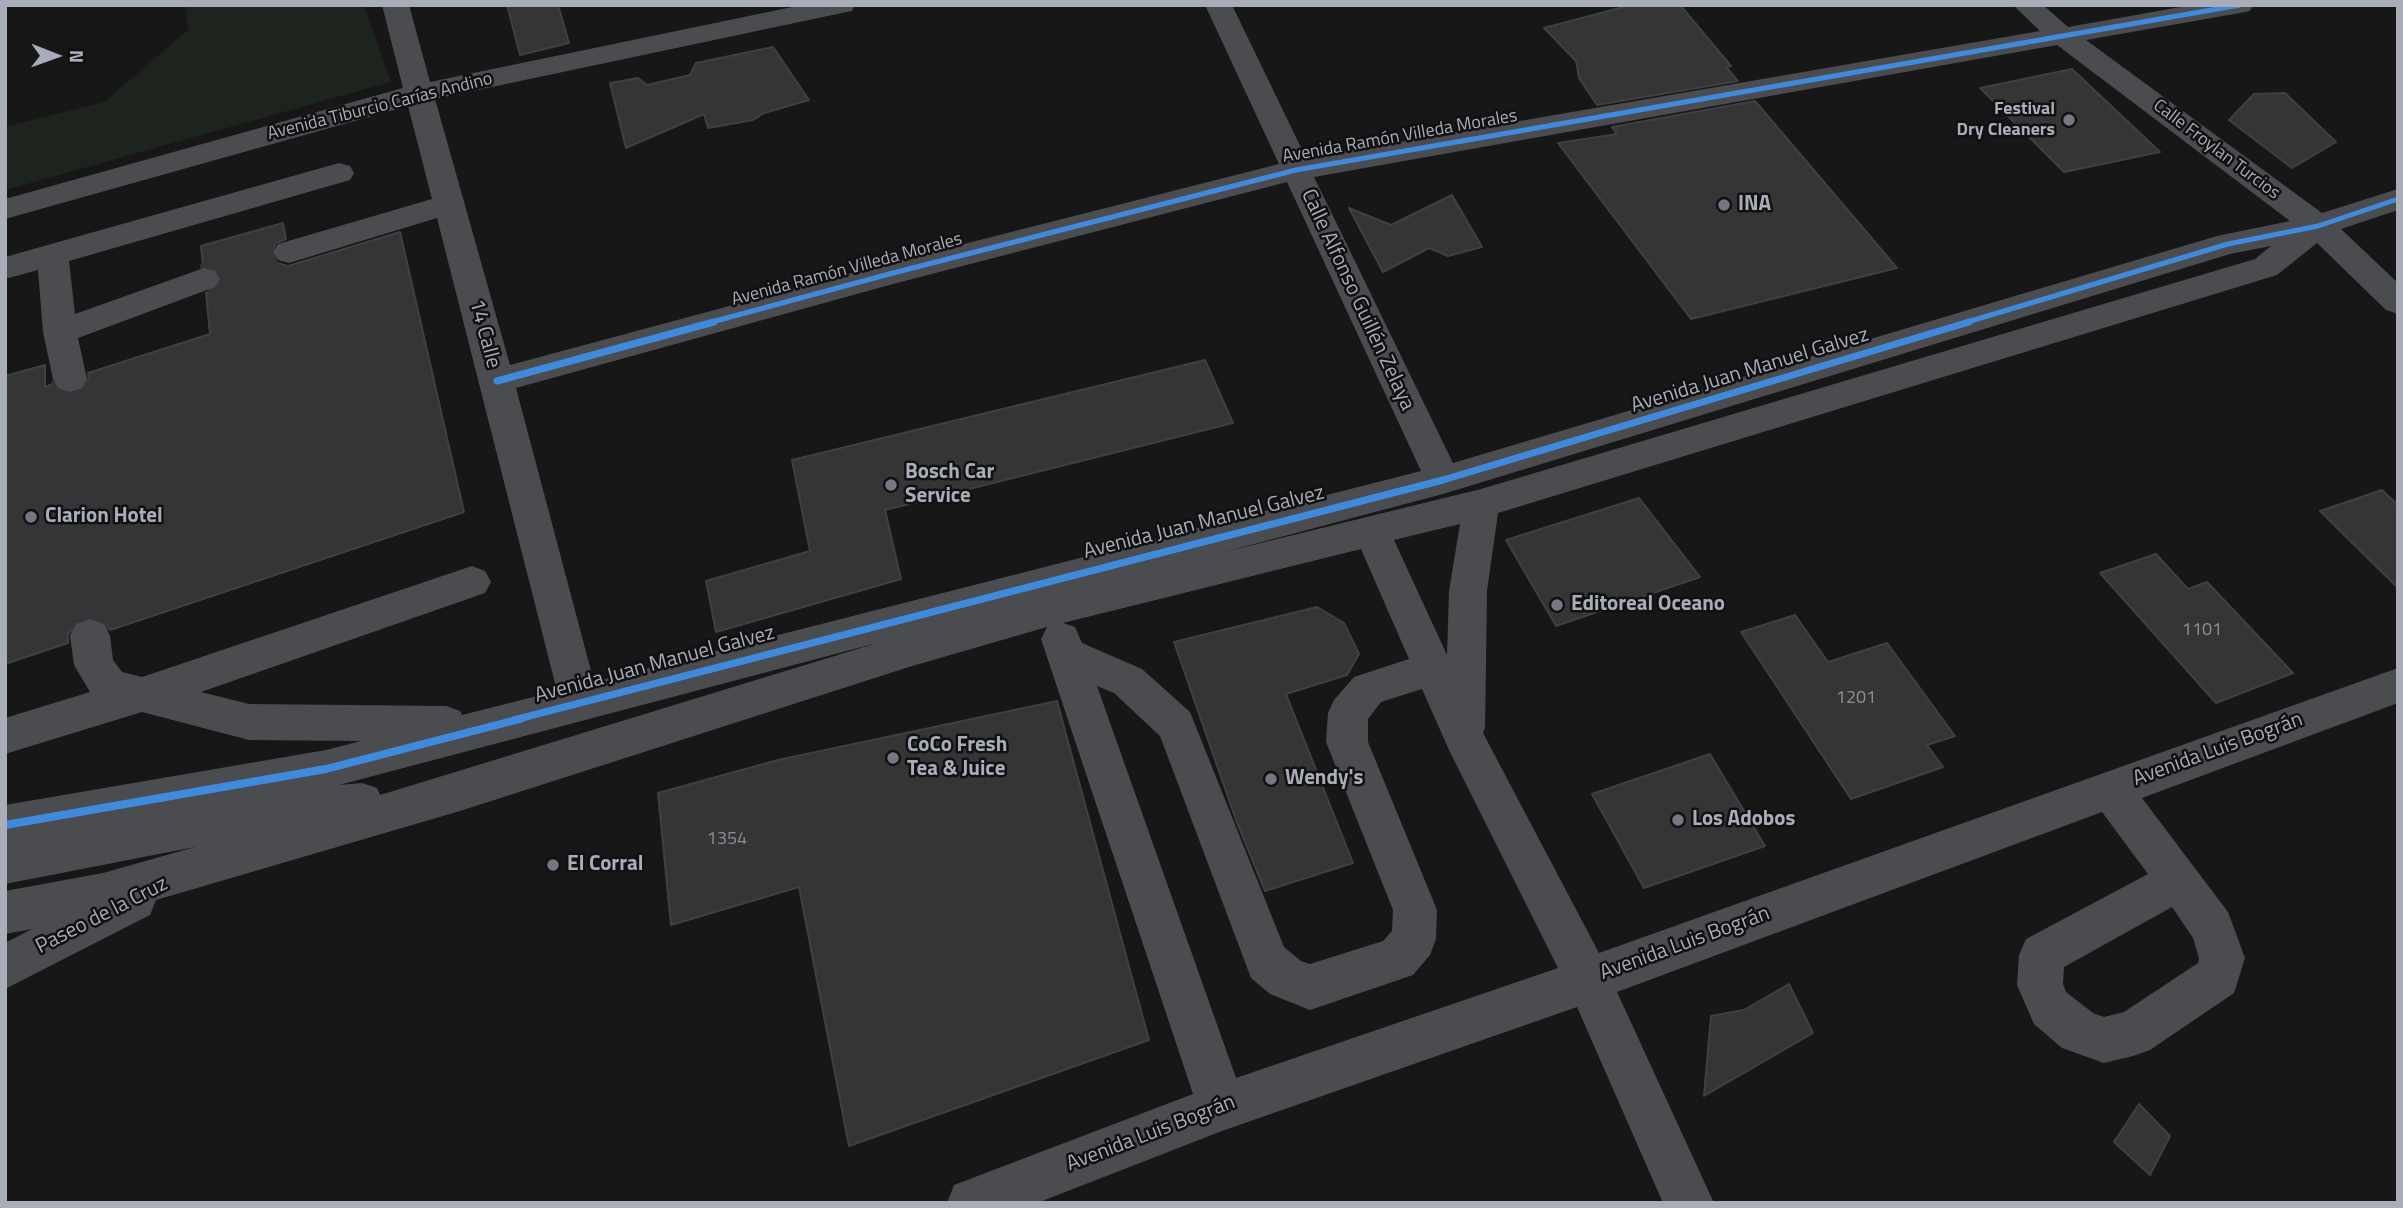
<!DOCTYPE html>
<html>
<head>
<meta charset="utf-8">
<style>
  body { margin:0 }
  #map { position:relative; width:2403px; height:1208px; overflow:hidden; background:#171717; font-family:"Titillium Web",sans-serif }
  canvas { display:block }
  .frame { position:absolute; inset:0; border:7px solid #a8adb8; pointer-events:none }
  .north { position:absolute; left:21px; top:21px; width:70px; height:70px; -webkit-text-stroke:5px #111113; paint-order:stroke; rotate:91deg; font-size:19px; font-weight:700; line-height:28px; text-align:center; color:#a8adb8 }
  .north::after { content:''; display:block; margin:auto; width:24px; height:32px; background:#a8adb8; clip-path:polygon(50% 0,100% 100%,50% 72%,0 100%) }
</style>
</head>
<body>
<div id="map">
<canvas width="2403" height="1208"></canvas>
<div class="frame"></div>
<div class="north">N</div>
</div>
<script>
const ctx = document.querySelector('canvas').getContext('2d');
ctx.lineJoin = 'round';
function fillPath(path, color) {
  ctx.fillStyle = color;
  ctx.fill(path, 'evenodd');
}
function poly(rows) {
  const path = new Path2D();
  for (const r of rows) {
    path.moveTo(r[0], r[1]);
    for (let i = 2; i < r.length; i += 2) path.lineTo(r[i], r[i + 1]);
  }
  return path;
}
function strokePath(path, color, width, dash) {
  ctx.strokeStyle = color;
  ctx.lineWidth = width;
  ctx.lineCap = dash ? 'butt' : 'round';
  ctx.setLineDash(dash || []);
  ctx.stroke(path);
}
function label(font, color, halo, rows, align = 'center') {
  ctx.font = font + ' "Titillium Web",sans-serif';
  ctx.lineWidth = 5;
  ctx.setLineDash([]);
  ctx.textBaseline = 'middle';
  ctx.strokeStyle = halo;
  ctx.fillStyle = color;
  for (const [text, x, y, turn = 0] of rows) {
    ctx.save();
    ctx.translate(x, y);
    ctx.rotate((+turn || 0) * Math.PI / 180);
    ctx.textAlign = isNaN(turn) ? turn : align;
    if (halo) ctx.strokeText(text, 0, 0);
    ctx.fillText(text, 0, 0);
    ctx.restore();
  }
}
fillPath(poly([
  [185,5,364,5,391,82,5,190,5,127,104,102,189,29]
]), '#1d241e');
const building = poly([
  [507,5,558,5,569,43,520,55,507,5],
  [1631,5,1680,5,1731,66,1726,67,1738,81,1597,105,1579,78,1576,61,1544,28,1631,5],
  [773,47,809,100,764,113,753,120,708,128,704,114,626,148,610,83,638,78,647,85,690,75,696,63,773,47],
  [2072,69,2160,152,2064,172,1980,88,2072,69],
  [2285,93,2336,142,2292,168,2229,120,2254,94,2285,93],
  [1755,101,1897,268,1691,319,1558,143,1617,134,1612,127,1755,101],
  [1452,195,1482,247,1448,256,1429,248,1383,272,1349,208,1391,225,1452,195],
  [283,223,286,239,276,243,271,253,277,263,288,266,400,232,464,512,110,630,105,622,89,617,74,623,68,635,68,643,5,664,5,376,45,365,45,387,53,384,57,390,71,394,84,389,89,380,88,373,210,334,206,293,217,288,222,278,216,268,203,266,201,246,283,223],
  [1205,360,1233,423,885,510,901,579,716,632,706,581,810,551,792,460,1205,360],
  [2382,490,2398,505,2398,588,2320,511,2382,490],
  [1639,498,1700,577,1556,626,1506,540,1639,498],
  [2156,554,2188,589,2207,582,2293,673,2216,703,2100,573,2156,554],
  [1317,607,1344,623,1359,654,1347,675,1286,694,1353,863,1265,891,1236,820,1174,642,1317,607],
  [1795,615,1828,662,1887,643,1955,736,1927,745,1943,767,1851,799,1741,632,1795,615],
  [1057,701,1149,1040,849,1146,799,887,671,925,658,793,778,760,1057,701],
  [1710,754,1765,846,1644,888,1592,794,1710,754],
  [1789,984,1813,1033,1704,1096,1711,1016,1744,1010,1789,984],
  [2139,1104,2170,1136,2150,1175,2114,1142,2139,1104]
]);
fillPath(building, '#353536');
strokePath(building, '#3f4043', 2);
strokePath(poly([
  [204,279,289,252]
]), '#343537', 30, [30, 15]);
strokePath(poly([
  [70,379,90,636]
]), '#343537', 37, [37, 18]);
fillPath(poly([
  [382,5,409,5,430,82,802,5,855,5,852,11,842,13,435,99,510,365,893,262,1279,164,1205,5,1232,5,1306,158,2040,31,2013,5,2043,5,2068,27,2192,5,2253,5,2250,11,2240,13,2086,40,2322,213,2398,189,2398,210,2341,229,2398,283,2398,314,2386,310,2317,243,2277,275,1498,513,1487,591,1485,728,1483,733,1599,953,2398,668,2398,703,2142,798,2228,912,2245,958,2234,993,2150,1050,2133,1056,2104,1063,2062,1048,2034,1024,2017,985,2019,955,2026,939,2148,874,2102,812,1617,992,1714,1203,1663,1203,1577,1007,1222,1131,1037,1203,947,1203,954,1185,1193,1094,1041,639,1047,627,909,667,460,811,156,900,150,915,5,989,5,943,32,929,5,934,5,891,103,873,195,847,5,884,5,805,326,750,361,741,249,740,142,712,5,754,5,718,90,692,74,665,70,636,76,624,90,619,104,624,110,636,113,660,122,672,142,677,472,566,485,571,491,582,485,593,201,692,249,704,446,706,460,711,462,715,557,691,437,218,289,263,278,260,273,252,278,244,432,199,408,106,5,219,5,199,403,88,382,5],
  [2057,45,2290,221,2217,236,1453,463,1314,177,2057,45],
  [1287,182,1421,471,594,682,516,388,893,284,1287,182],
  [2271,246,2255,259,1481,489,1224,552,1443,494,2230,254,2271,246],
  [1460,524,1449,591,1447,655,1394,540,1460,524],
  [1361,549,1409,659,1354,677,1334,700,1328,713,1326,742,1393,910,1392,931,1383,941,1310,964,1301,961,1284,947,1190,712,1142,669,1082,643,1075,627,1063,623,1361,549],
  [877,643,380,795,377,788,362,783,339,785,877,643],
  [1097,686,1114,693,1160,736,1251,978,1270,994,1310,1010,1413,975,1430,955,1436,939,1437,910,1368,742,1368,719,1381,702,1422,689,1449,750,1558,968,1236,1078,1097,686],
  [2172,907,2193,938,2199,958,2198,963,2124,1012,2104,1017,2093,1013,2066,992,2063,984,2064,967,2172,907],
  [339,163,350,166,354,173,350,180,69,261,75,314,204,268,215,271,220,279,215,287,78,338,87,379,82,388,70,392,58,388,53,379,43,332,38,270,5,279,5,257,339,163]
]), '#4b4c50');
strokePath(poly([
  [708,323,893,273,1296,170,2240,5],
  [1964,323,2228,244,2318,226,2398,199]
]), '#408adc', 5);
strokePath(poly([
  [497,381,714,322],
  [514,720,1443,480,1969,322]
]), '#408adc', 7);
strokePath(poly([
  [5,825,326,769,520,719]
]), '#408adc', 8);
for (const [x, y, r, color] of [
  [2069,120,7,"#757880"],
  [1724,205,7,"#757880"],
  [891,485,7,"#757880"],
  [31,517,7,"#757880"],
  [1557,605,7,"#757880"],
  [893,758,7,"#757880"],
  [1271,779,7,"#757880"],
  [1678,820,7,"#757880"],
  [553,865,7,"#757880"]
]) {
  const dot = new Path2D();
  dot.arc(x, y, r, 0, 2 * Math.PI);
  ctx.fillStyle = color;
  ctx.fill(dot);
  strokePath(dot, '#111113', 2.5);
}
label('18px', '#a8adb8', '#111113', [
  ["Avenida Tiburcio Carías Andino",380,107,-14],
  ["Avenida Ramón Villeda Morales",1400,137,-10],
  ["Calle Froylan Turcios",2216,150,37],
  ["Avenida Ramón Villeda Morales",847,270,-15]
]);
label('bold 18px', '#a8adb8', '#111113', [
  ["Festival",2055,110],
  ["Dry Cleaners",2055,131]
], 'right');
label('18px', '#8b8f98', null, [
  ["1101",2202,631],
  ["1201",1856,699],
  ["1354",727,840]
]);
label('bold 21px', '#a8adb8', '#111113', [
  ["INA",1738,205],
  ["Bosch Car",905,473],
  ["Service",905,497],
  ["Clarion Hotel",45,517],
  ["Editoreal Oceano",1571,605],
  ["CoCo Fresh",907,746],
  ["Tea & Juice",907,770],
  ["Wendy's",1285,779],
  ["Los Adobos",1692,820],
  ["El Corral",567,865]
], 'left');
label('21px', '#a8adb8', '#111113', [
  ["Calle Alfonso Guillén Zelaya",1357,300,65],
  ["14 Calle",484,334,75],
  ["Avenida Juan Manuel Galvez",1750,371,-17],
  ["Avenida Juan Manuel Galvez",1204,523,-14],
  ["Avenida Juan Manuel Galvez",655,665,-15],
  ["Avenida Luis Bográn",2218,750,-20],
  ["Paseo de la Cruz",102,916,-27],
  ["Avenida Luis Bográn",1685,944,-20],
  ["Avenida Luis Bográn",1151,1134,-21]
]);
</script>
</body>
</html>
